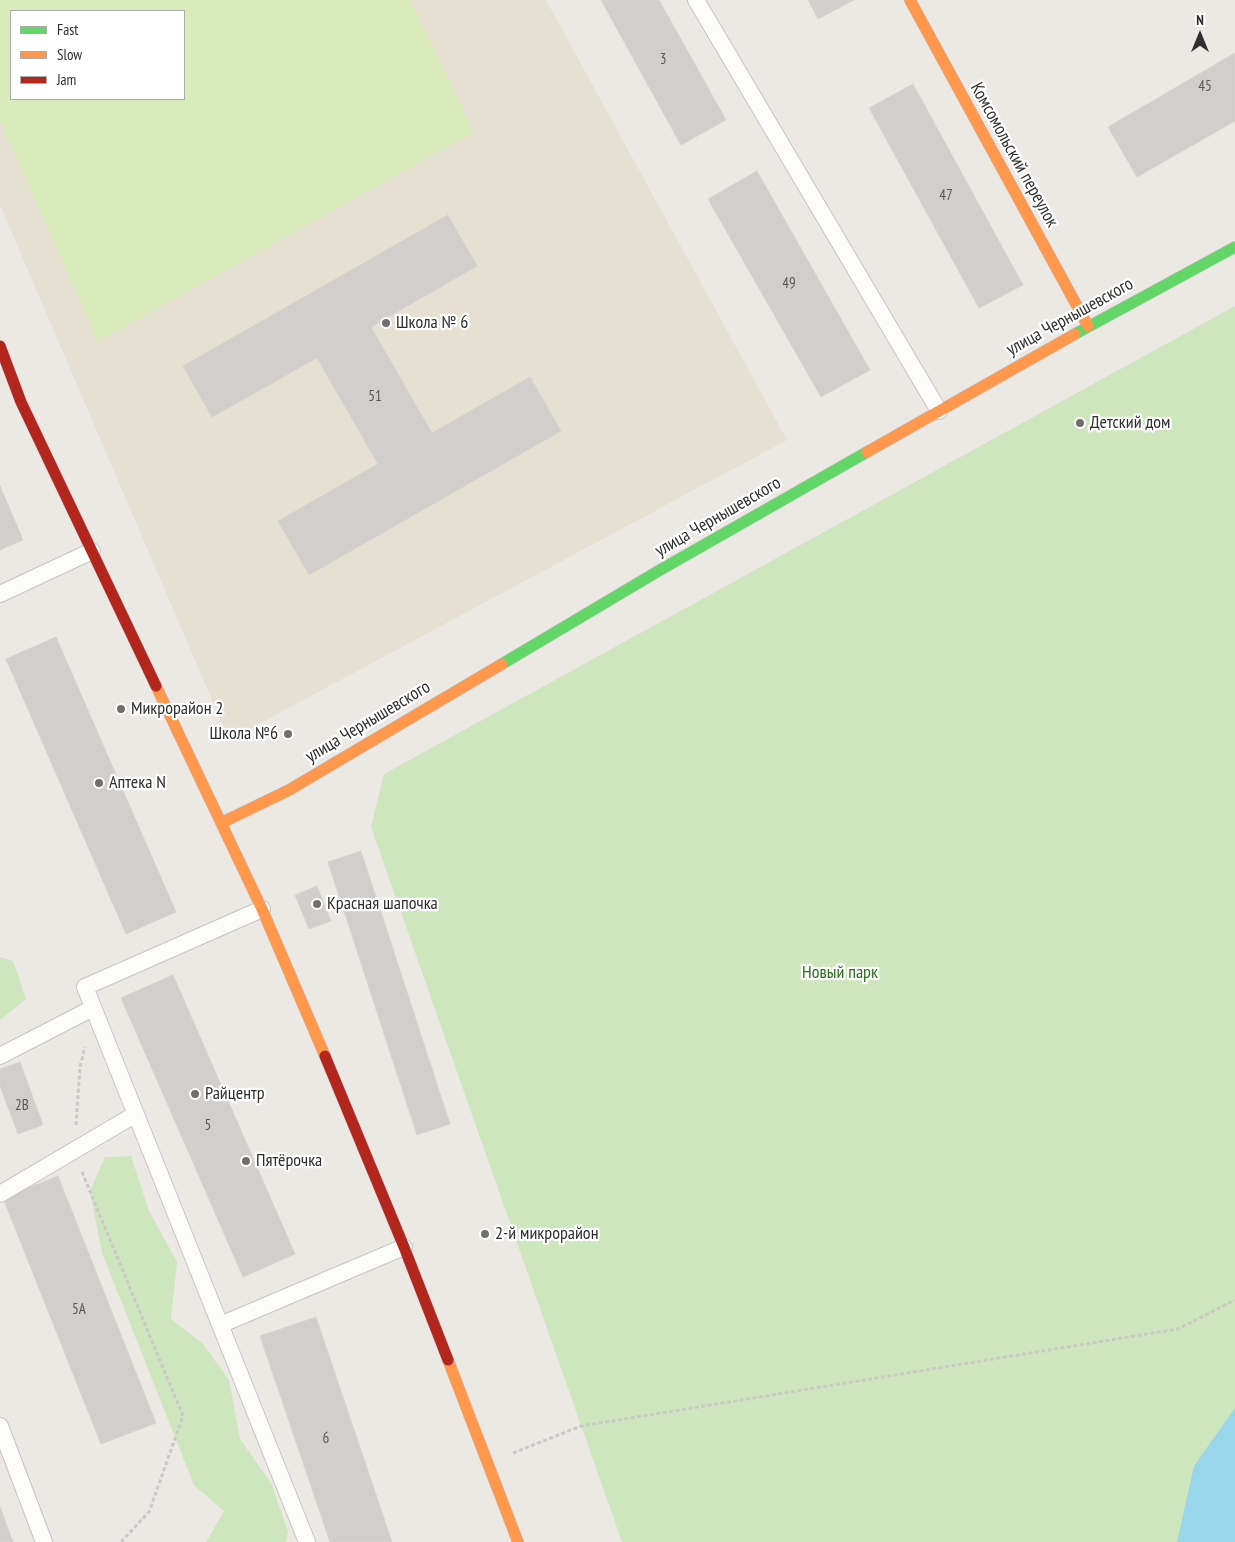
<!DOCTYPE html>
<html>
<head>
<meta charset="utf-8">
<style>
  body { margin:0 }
  #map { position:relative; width:1235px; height:1542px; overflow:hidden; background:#ece8e4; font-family:"PT Sans Narrow",sans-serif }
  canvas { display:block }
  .legend { position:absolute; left:10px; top:10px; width:175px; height:90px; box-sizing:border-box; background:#fff; border:1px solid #ababab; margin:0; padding:6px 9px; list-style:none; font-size:15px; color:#2e2e2e }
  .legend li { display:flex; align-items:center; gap:10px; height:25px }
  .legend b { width:25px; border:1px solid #ababab }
  .north { position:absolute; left:1175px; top:10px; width:50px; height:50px; -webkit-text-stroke:4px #fff; paint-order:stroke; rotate:0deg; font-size:14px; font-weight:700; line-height:20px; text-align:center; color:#2e2e2e }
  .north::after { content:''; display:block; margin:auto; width:18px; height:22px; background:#2e2e2e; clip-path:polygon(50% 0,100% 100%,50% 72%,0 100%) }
</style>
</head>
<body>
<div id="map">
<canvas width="1235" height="1542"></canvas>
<ul class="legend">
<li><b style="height:6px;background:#63d668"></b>Fast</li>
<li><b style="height:6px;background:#ff974d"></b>Slow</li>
<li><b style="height:6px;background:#b3261e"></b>Jam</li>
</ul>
<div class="north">N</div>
</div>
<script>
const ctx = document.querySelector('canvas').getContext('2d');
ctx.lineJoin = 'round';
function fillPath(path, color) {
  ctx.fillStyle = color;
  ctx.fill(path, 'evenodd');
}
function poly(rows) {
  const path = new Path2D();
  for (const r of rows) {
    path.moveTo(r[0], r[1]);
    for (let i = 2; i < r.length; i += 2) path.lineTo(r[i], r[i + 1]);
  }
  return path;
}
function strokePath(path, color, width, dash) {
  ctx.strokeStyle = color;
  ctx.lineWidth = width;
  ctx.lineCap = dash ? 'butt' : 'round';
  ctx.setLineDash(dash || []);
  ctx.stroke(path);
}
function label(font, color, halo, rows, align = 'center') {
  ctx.font = font + ' "PT Sans Narrow",sans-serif';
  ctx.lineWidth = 4.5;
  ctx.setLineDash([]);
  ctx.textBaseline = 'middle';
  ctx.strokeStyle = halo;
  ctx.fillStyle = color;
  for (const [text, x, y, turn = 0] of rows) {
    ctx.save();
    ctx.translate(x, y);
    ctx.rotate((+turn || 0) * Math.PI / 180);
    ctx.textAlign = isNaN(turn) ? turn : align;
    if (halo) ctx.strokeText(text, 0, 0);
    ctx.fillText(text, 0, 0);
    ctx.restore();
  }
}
fillPath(poly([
  [0,0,546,0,787,440,229,740,0,205],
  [11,11,184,11,184,99,11,99]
]), '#e6e0d3');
fillPath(poly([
  [1235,306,1235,1542,622,1542,371,827,384,774],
  [0,957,13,961,26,999,0,1020],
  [131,1156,149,1211,177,1262,171,1319,203,1344,229,1380,240,1439,271,1483,288,1531,286,1542,206,1542,224,1511,194,1485,102,1253,90,1191,105,1157]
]), '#cee6be');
fillPath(poly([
  [0,0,410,0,474,132,98,341,0,121],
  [11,11,184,11,184,99,11,99]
]), '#d9eabb');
fillPath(poly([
  [1235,1408,1235,1542,1177,1542,1194,1466]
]), '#99d6ec');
const building = poly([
  [601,0,659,0,726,120,681,145,601,0],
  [808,0,854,0,818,19,808,0],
  [1235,53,1235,121,1137,177,1108,127,1235,53],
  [913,84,1023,285,979,308,869,108,913,84],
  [757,171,870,370,821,397,708,199,757,171],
  [448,215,477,266,371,327,432,433,530,377,561,431,309,575,278,521,378,464,317,358,212,417,183,366,448,215],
  [0,486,23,540,0,550,0,486],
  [56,637,176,912,126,934,6,659,56,637],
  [361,851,450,1124,417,1135,328,862,361,851],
  [317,886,331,921,309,929,295,895,317,886],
  [173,975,295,1254,243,1277,121,998,173,975],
  [20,1062,43,1125,18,1134,0,1086,0,1069,20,1062],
  [58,1176,156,1423,101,1444,3,1198,58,1176],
  [316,1317,392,1542,330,1542,260,1336,316,1317],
  [0,1507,13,1542,0,1542,0,1507]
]);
fillPath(building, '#d1cecb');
strokePath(building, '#d7d4d0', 1);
const lane = poly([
  [696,0,939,411],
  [0,594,92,551],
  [262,909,85,987,307,1542],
  [0,1056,93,1008],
  [0,1194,136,1114],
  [220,1325,404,1247],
  [0,1426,44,1542]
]);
const fast = poly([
  [1075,334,1235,247],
  [502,664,660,570,867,452]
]);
const slow = poly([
  [910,0,1088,326],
  [867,452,1075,334],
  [156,686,262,909,325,1056],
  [221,823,289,790,502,664],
  [448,1360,518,1542]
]);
const jam = poly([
  [0,346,21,402,156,686],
  [325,1056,404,1247,448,1360]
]);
strokePath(lane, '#c5c4c5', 18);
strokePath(fast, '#c5c4c5', 12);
strokePath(slow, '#c5c4c5', 12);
strokePath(jam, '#c5c4c5', 12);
strokePath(poly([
  [76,1125,80,1067,85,1047],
  [82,1172,183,1416,149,1512,121,1542],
  [513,1453,581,1426,1178,1329,1235,1300]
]), '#c9c9c8', 3, [4, 2.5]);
strokePath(lane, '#fcfcfb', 16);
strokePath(fast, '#63d668', 11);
strokePath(slow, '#ff974d', 11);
strokePath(jam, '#b3261e', 11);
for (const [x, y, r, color] of [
  [386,323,5,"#706f6e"],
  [1080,423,5,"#706f6e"],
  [121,709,5,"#706f6e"],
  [288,734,5,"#706f6e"],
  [99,783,5,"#706f6e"],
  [317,904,5,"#706f6e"],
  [195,1094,5,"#706f6e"],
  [246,1161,5,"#706f6e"],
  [485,1234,5,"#706f6e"]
]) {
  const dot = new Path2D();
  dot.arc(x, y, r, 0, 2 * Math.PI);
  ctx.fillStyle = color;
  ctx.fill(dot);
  strokePath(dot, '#fff', 2);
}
label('15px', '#585857', null, [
  ["3",663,60],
  ["45",1205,87],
  ["47",946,196],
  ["49",789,284],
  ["51",375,397],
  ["2В",22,1106],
  ["5",208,1126],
  ["5А",79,1310],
  ["6",326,1439]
]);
label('18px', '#2e2e2e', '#fff', [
  ["Комсомольский переулок",1014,155,61],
  ["улица Чернышевского",1070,317,-29],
  ["улица Чернышевского",718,517,-30],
  ["улица Чернышевского",368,722,-31]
]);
label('18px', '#2e2e2e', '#fff', [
  ["Школа № 6",396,323],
  ["Детский дом",1090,423],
  ["Микрорайон 2",131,709],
  ["Школа №6",278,734,"right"],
  ["Аптека N",109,783],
  ["Красная шапочка",327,904],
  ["Райцентр",205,1094],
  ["Пятёрочка",256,1161],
  ["2-й микрорайон",495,1234]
], 'left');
label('18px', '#2c6e1b', '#fff', [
  ["Новый парк",840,973]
]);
</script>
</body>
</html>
